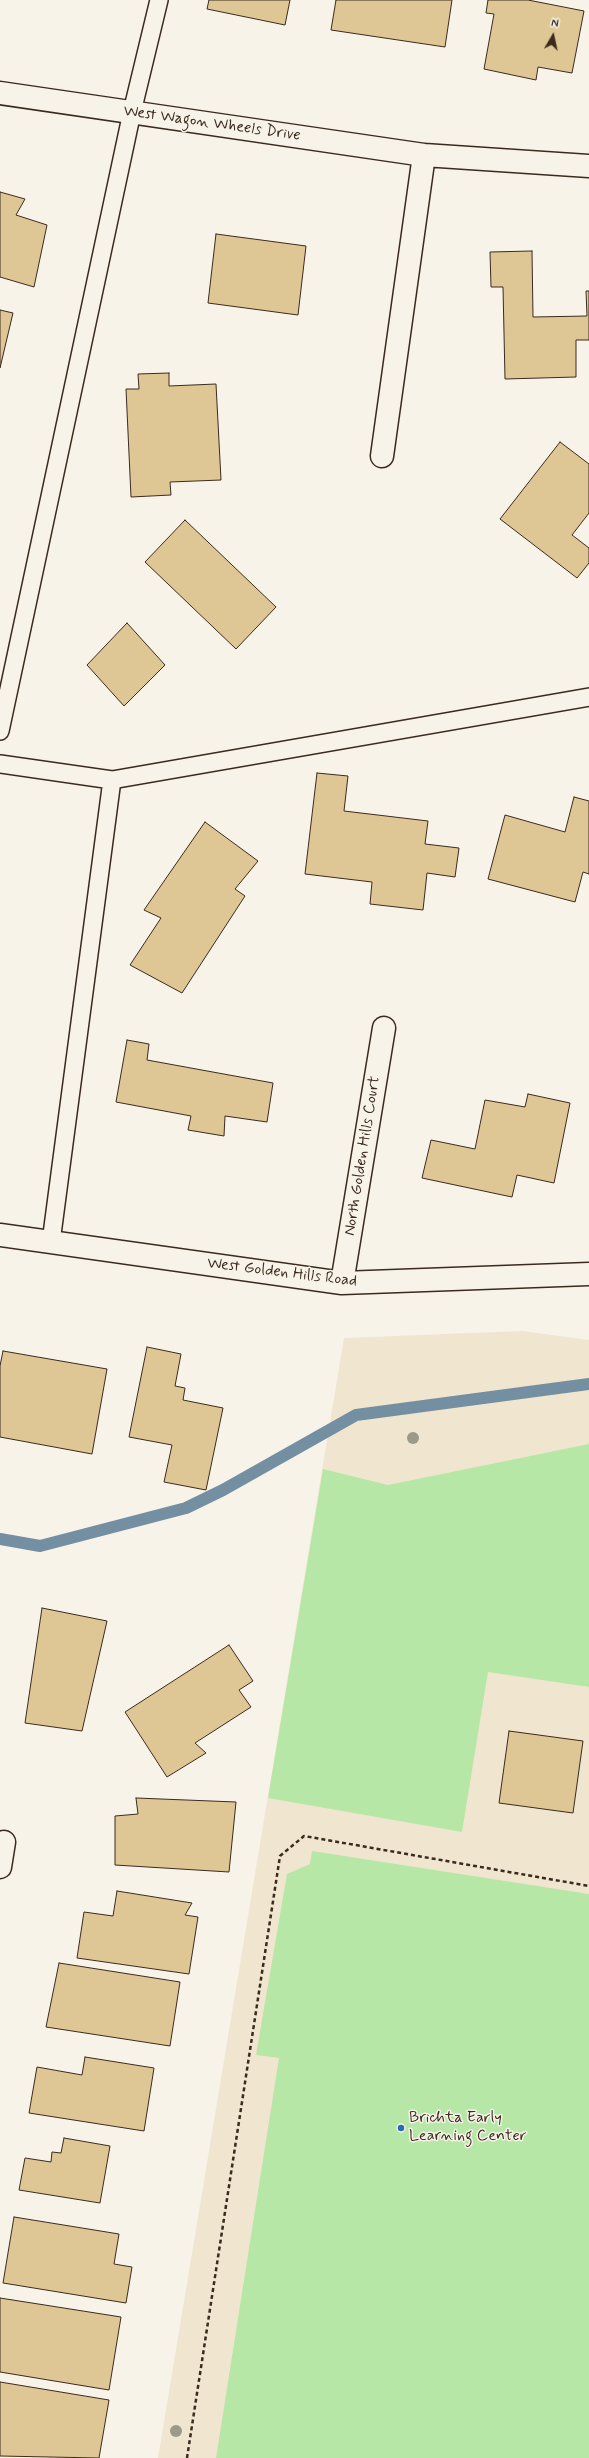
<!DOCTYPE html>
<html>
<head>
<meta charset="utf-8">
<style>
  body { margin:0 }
  #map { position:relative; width:589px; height:2458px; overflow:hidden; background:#f7f3e8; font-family:Mynerve,sans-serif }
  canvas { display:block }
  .north { position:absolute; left:533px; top:16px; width:40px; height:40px; -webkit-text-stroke:3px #f7f3e8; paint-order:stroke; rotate:9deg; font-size:11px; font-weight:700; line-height:16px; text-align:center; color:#3b2a1e }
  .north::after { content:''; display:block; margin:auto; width:14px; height:18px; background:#3b2a1e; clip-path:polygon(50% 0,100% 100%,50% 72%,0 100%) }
</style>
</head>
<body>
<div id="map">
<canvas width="589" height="2458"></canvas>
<div class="north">N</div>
</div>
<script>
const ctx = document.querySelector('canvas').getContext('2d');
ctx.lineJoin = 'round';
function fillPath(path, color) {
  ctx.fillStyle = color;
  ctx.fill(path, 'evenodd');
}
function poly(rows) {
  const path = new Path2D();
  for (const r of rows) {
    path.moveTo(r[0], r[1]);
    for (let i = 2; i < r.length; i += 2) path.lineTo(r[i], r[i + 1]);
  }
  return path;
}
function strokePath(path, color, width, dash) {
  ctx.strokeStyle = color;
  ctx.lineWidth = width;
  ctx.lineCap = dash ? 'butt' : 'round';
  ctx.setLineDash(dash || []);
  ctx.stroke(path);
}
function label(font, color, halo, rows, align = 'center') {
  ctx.font = font + ' Mynerve,sans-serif';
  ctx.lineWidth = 3;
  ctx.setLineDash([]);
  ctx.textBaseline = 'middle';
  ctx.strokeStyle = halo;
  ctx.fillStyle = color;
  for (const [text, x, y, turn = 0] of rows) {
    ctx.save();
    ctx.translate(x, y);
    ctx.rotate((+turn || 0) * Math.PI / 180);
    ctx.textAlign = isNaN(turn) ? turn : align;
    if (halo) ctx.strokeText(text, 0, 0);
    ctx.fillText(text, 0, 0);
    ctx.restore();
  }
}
fillPath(poly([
  [522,1331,589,1340,589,2458,158,2458,344,1338]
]), '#f0e6cf');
fillPath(poly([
  [589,1444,589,1687,488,1672,462,1832,268,1798,323,1469,388,1485],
  [312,1851,589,1894,589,2458,216,2458,279,2058,256,2055,287,1874,310,1864]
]), '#b6e7a7');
strokePath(poly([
  [0,1539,40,1546,186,1508,223,1490,356,1415,589,1384]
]), '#738fa1', 12);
const building = poly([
  [209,0,290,0,285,25,207,9,209,0],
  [336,0,452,0,445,47,331,30,336,0],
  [488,0,528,0,584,11,572,73,538,67,536,80,484,69,494,14,486,13,488,0],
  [0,192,25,199,16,215,47,225,34,287,0,277,0,192],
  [216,234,306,246,298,315,208,303,216,234],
  [532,251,533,317,587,316,586,291,589,291,589,340,576,340,576,377,505,379,503,287,491,287,490,252,532,251],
  [0,310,13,313,0,368,0,310],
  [169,373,169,386,216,384,221,480,170,482,171,495,131,497,126,389,139,389,138,374,169,373],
  [560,442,589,464,589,513,572,535,589,548,589,563,577,578,500,519,560,442],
  [185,520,276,607,236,649,145,562,185,520],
  [127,623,165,665,124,706,87,665,127,623],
  [317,773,348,776,344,811,428,821,425,844,459,848,455,877,427,873,423,910,370,904,372,882,305,874,317,773],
  [574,797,589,801,589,874,583,872,575,902,488,879,505,815,565,832,574,797],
  [205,822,258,861,235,889,245,896,182,993,130,965,161,918,144,910,205,822],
  [127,1040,149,1044,147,1060,273,1083,267,1122,225,1116,224,1136,188,1130,191,1116,116,1102,127,1040],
  [528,1094,570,1103,554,1183,517,1175,512,1197,422,1178,431,1140,475,1149,485,1100,525,1107,528,1094],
  [147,1347,181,1354,175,1386,185,1388,183,1400,223,1408,206,1490,164,1482,172,1445,129,1437,147,1347],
  [3,1351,107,1369,92,1454,0,1437,0,1366,3,1351],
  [42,1608,107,1621,82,1731,25,1723,42,1608],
  [229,1645,253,1681,239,1690,251,1707,195,1743,206,1753,167,1777,125,1712,229,1645],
  [509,1731,583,1741,573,1813,499,1803,509,1731],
  [136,1798,236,1802,229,1872,115,1865,115,1816,138,1814,136,1798],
  [117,1891,192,1903,185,1915,198,1917,189,1974,77,1958,84,1912,113,1916,117,1891],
  [59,1963,180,1982,170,2046,46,2027,59,1963],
  [85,2057,154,2068,144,2131,29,2113,37,2067,82,2075,85,2057],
  [64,2138,110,2146,100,2203,19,2190,25,2158,51,2162,52,2152,61,2153,64,2138],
  [14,2217,119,2234,114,2264,132,2267,126,2303,3,2283,14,2217],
  [0,2298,121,2317,109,2390,0,2372,0,2298],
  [0,2382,109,2400,99,2458,0,2456,0,2382]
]);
fillPath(building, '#dfc695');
strokePath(building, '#3b2a1e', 1);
const service = poly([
  [0,731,132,112,159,0],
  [0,764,112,780,589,697],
  [51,1242,112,780]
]);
const minor = poly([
  [0,93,424,155,589,166],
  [382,456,424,155],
  [0,1235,342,1283,589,1274],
  [342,1283,384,1028],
  [0,1867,4,1842]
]);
strokePath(service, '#3b2a1e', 20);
strokePath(minor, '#3b2a1e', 25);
strokePath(poly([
  [187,2458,280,1856,304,1836,589,1886]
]), '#3b2a1e', 2.5, [4, 3]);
strokePath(service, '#f7f3e8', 17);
strokePath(minor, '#f7f3e8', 22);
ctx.fillStyle = '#9d9988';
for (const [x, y] of [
  [413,1438],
  [176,2431]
]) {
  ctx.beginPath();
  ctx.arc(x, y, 6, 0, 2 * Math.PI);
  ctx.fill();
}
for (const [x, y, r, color] of [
  [401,2128,4,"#1f6fb2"]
]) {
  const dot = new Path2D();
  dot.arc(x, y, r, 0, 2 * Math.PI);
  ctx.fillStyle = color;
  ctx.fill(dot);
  strokePath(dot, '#f7f3e8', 1.5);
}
label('16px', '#3b2a1e', '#f7f3e8', [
  ["West Wagon Wheels Drive",212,124,8],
  ["North Golden Hills Court",363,1156,-81],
  ["West Golden Hills Road",282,1273,7]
]);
label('16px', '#3b2a1e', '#f7f3e8', [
  ["Brichta Early",409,2119],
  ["Learning Center",409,2137]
], 'left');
</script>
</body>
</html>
